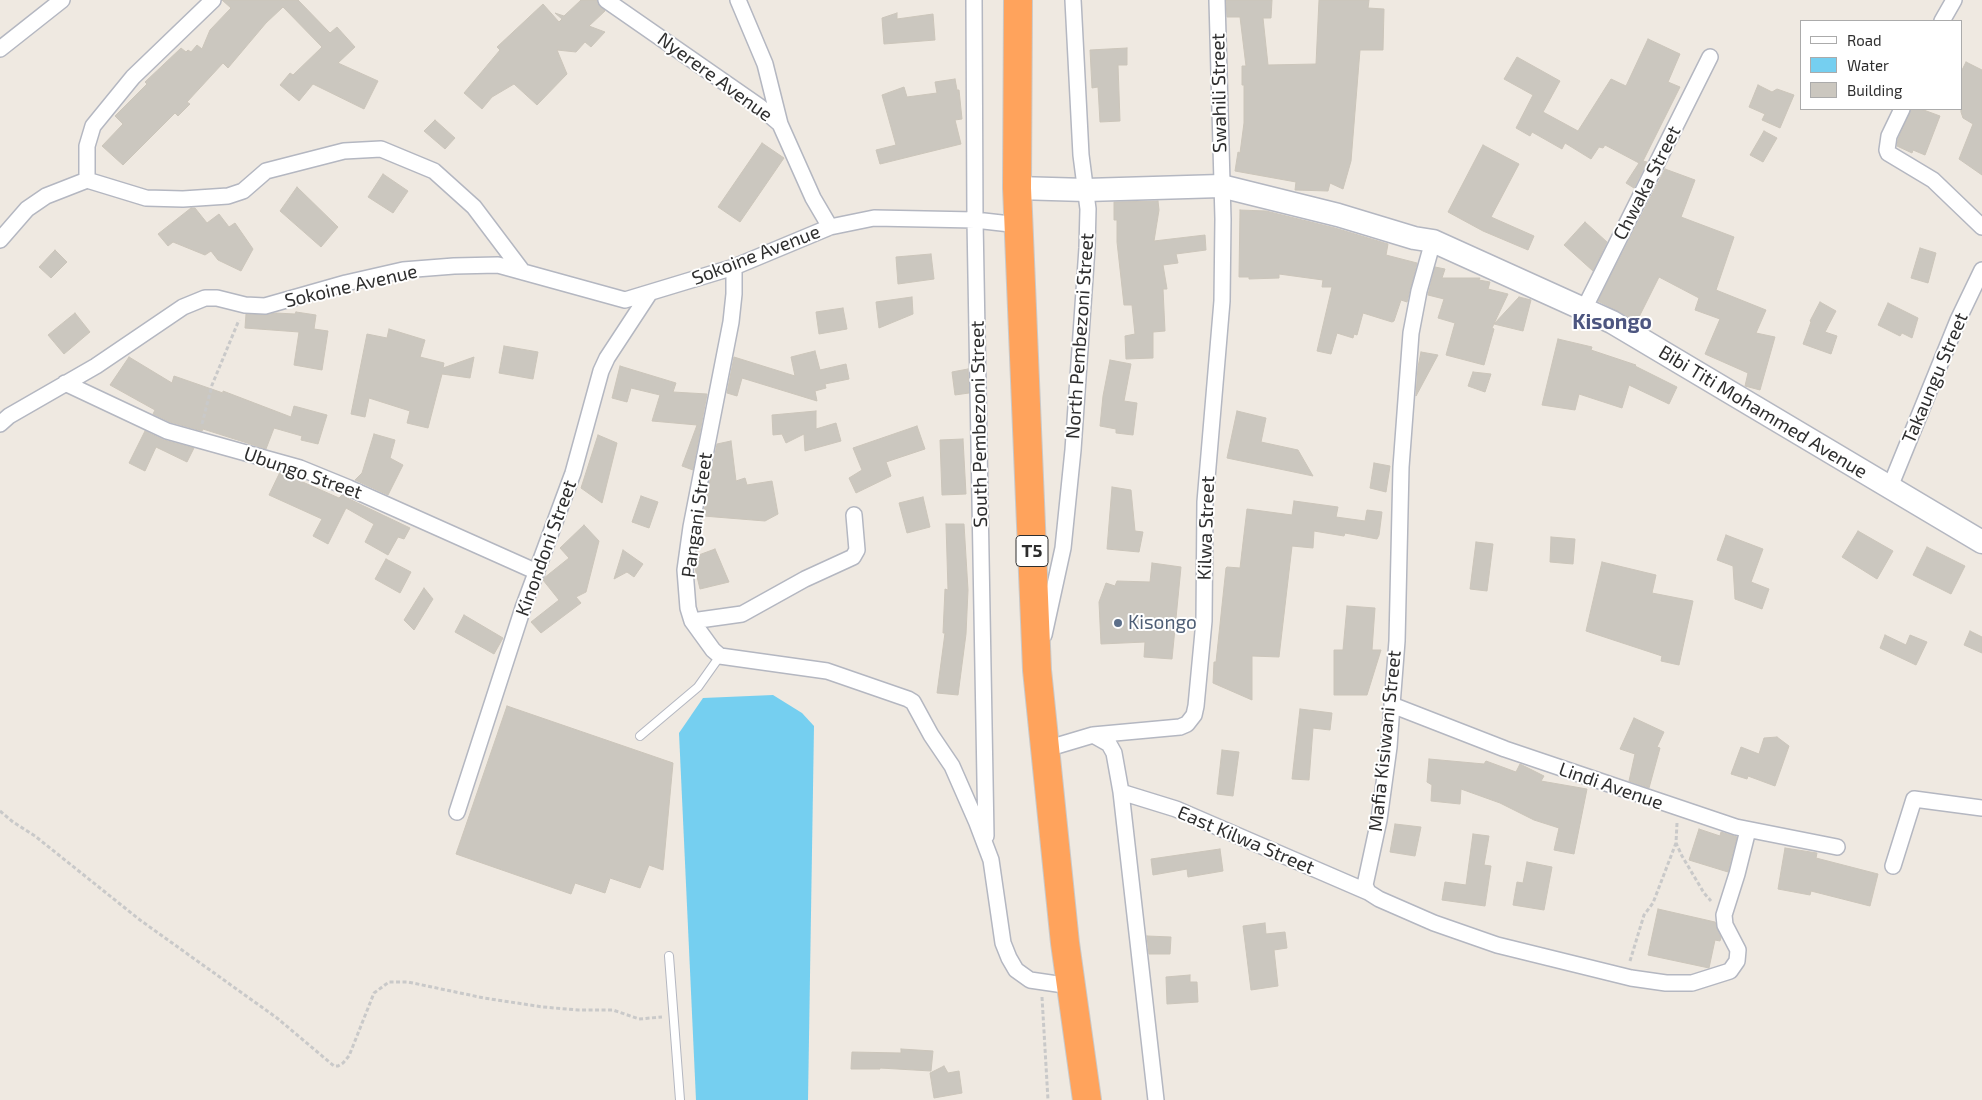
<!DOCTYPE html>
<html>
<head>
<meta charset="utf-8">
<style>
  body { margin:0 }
  #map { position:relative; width:1982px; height:1100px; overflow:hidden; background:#efe9e1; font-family:"Exo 2",sans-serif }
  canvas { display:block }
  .legend { position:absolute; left:1800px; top:20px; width:162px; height:90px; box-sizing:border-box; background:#fff; border:1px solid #ababab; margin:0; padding:6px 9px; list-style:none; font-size:15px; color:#2e2e2e }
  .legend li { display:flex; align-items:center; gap:10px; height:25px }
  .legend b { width:25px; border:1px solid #ababab }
</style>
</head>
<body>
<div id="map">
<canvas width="1982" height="1100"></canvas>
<ul class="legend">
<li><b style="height:6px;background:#fff"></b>Road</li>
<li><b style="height:14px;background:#75cff0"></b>Water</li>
<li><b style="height:14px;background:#cbc7bf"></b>Building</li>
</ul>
</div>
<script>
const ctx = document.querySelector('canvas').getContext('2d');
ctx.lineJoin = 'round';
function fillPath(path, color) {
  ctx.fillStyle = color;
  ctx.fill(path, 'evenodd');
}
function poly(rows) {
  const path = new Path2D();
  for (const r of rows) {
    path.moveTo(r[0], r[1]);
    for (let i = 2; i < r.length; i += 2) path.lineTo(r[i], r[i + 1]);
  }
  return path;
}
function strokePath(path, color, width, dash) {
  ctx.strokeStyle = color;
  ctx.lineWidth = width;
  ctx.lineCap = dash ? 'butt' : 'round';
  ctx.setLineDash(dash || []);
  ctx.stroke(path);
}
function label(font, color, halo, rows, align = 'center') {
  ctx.font = font + ' "Exo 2",sans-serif';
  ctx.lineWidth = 4;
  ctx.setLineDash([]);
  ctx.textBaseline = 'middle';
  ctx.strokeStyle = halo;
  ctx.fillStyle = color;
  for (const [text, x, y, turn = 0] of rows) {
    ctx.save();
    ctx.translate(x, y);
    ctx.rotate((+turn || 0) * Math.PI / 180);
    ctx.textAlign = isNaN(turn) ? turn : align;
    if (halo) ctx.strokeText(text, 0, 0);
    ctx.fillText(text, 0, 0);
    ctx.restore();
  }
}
fillPath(poly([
  [773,695,802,713,814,726,808,1100,696,1100,679,733,703,698]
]), '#75cff0');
const building = poly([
  [222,0,298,0,330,33,337,27,355,47,338,63,378,81,364,109,313,84,299,101,280,85,290,73,293,75,322,47,283,7,266,23,228,68,223,63,187,102,190,104,178,116,175,113,123,165,102,146,123,124,115,116,147,84,145,82,181,48,186,52,188,50,191,52,197,45,202,49,210,30,231,8,222,0],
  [581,0,597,0,598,4,605,11,589,26,605,32,591,47,585,42,576,52,557,50,567,74,537,105,514,84,492,97,482,109,464,93,500,50,497,47,543,4,559,22,562,19,555,13,564,16,581,0],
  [1226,0,1272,0,1271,18,1263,18,1268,65,1316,64,1319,0,1369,0,1368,8,1384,9,1383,50,1360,50,1351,161,1343,189,1330,183,1328,191,1295,190,1296,182,1235,171,1238,152,1240,153,1244,123,1244,85,1242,85,1242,66,1246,66,1240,17,1227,17,1226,0],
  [897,13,897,19,933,14,935,40,884,44,882,18,897,13],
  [1648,39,1680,54,1668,82,1680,87,1643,161,1647,162,1634,188,1626,183,1639,163,1605,145,1603,148,1599,147,1591,159,1565,143,1562,149,1532,132,1530,136,1516,128,1533,95,1504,79,1517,57,1560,81,1543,112,1578,131,1611,79,1626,86,1648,39],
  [1127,48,1127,65,1118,65,1120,121,1100,122,1098,87,1092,88,1090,50,1127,48],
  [1966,62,1982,70,1982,175,1959,159,1973,124,1963,118,1961,112,1961,72,1966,62],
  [955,79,957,90,959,90,962,119,955,120,961,144,880,164,876,150,896,145,882,95,904,87,907,97,937,93,935,82,955,79],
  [1758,85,1772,92,1777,89,1794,95,1780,128,1762,120,1765,114,1749,107,1758,85],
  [1911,109,1921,109,1940,116,1925,155,1913,150,1912,153,1897,146,1898,139,1911,109],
  [435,120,455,138,445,149,424,131,435,120],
  [1764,131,1777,138,1763,162,1750,155,1764,131],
  [762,143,784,158,740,222,718,207,762,143],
  [1483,145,1519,164,1491,217,1534,236,1528,250,1483,231,1448,212,1483,145],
  [1665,169,1695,180,1681,217,1734,237,1716,290,1766,310,1756,333,1775,337,1760,390,1745,386,1748,373,1705,354,1720,319,1695,310,1699,298,1659,277,1637,321,1598,301,1665,169],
  [383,174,408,191,393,213,368,197,383,174],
  [297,187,338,227,321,247,280,211,297,187],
  [1158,201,1159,210,1154,241,1205,235,1206,250,1176,254,1178,263,1163,265,1167,289,1163,289,1165,331,1153,332,1153,358,1126,359,1125,336,1135,334,1132,305,1124,305,1117,242,1117,220,1114,220,1114,202,1158,201],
  [191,208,195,208,207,223,219,214,229,227,235,223,253,249,241,271,218,260,211,251,205,255,173,242,168,246,158,234,191,208],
  [1240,210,1266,211,1335,228,1388,244,1386,255,1417,263,1407,302,1401,300,1394,321,1392,322,1363,313,1357,335,1354,334,1353,338,1337,333,1331,354,1317,351,1332,287,1322,287,1323,280,1279,274,1279,278,1249,279,1249,277,1239,277,1240,210],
  [1585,222,1607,242,1593,271,1564,245,1585,222],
  [1920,248,1936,253,1928,283,1911,278,1920,248],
  [55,250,67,262,51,278,39,267,55,250],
  [931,254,934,279,898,284,896,257,931,254],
  [1435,267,1445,269,1442,278,1480,278,1479,280,1490,282,1488,289,1508,294,1492,328,1494,329,1484,365,1446,355,1455,323,1438,318,1444,299,1428,295,1435,267],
  [912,297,913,314,879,328,876,302,912,297],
  [1519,297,1531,300,1523,331,1494,324,1519,297],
  [1820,302,1836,311,1825,332,1837,336,1831,354,1803,344,1811,322,1810,321,1820,302],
  [1888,303,1918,318,1912,338,1902,333,1900,336,1878,325,1888,303],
  [843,308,847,329,819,334,816,312,843,308],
  [296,312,316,315,314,329,328,331,322,370,294,365,299,332,245,328,246,314,265,315,276,313,295,314,296,312],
  [75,313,90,332,64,354,48,335,75,313],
  [389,329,425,340,420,357,444,363,443,368,474,357,470,378,442,374,428,428,407,423,410,411,369,398,365,417,351,414,367,334,387,338,389,329],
  [1558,339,1592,347,1591,350,1636,365,1635,366,1677,387,1669,404,1629,385,1622,408,1579,394,1575,410,1542,405,1558,339],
  [504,346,538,352,533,379,499,373,504,346],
  [815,351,820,370,846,364,849,379,825,384,826,388,815,391,817,401,742,378,737,396,727,393,734,357,795,376,791,357,815,351],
  [1421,352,1438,355,1416,396,1418,367,1421,352],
  [129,357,172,383,174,376,223,393,223,391,291,417,294,406,327,415,318,444,301,440,302,436,274,428,266,449,203,429,202,431,170,422,153,414,155,410,110,385,129,357],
  [1110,360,1131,364,1124,401,1137,403,1133,435,1116,433,1116,429,1100,426,1103,396,1110,360],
  [620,366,676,383,673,392,707,394,693,470,682,466,697,425,652,421,660,395,631,388,627,402,612,398,620,366],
  [968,369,969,393,955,395,952,372,968,369],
  [1473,372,1491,374,1485,392,1468,386,1473,372],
  [816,411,816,429,836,423,841,441,805,451,804,434,786,443,782,434,773,435,772,415,816,411],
  [1237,411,1266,418,1261,442,1298,450,1313,476,1227,458,1237,411],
  [917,426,925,449,886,462,891,476,856,493,849,478,862,470,853,448,917,426],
  [145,431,164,440,194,448,187,462,156,447,145,471,129,463,145,431],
  [374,434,395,440,390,458,403,465,388,495,355,480,362,473,374,434],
  [598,435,617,443,602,503,581,488,598,435],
  [963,439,966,494,942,495,940,440,963,439],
  [731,441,736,481,745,478,747,485,772,481,778,514,765,521,703,516,717,444,731,441],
  [1374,463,1390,466,1386,492,1370,488,1374,463],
  [280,472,339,498,342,495,345,497,410,528,404,539,398,537,388,555,365,542,374,524,346,508,328,544,313,536,322,519,269,495,280,472],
  [1112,487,1131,490,1135,531,1143,532,1139,552,1107,549,1112,487],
  [641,496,658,502,649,528,632,522,641,496],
  [923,497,930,527,907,533,899,503,923,497],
  [1294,501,1338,507,1336,517,1365,521,1367,510,1382,512,1379,535,1377,539,1345,533,1344,536,1314,531,1313,548,1292,546,1279,657,1252,656,1252,700,1213,683,1214,662,1216,662,1226,568,1227,567,1240,568,1247,509,1292,515,1294,501],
  [946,524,964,524,968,590,966,634,958,695,937,693,945,633,943,633,945,589,948,590,946,524],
  [584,525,599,541,586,592,576,597,581,603,541,633,531,622,559,600,543,580,544,578,569,558,560,548,584,525],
  [1858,531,1893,551,1877,579,1842,557,1858,531],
  [1726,535,1763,549,1751,582,1769,589,1762,609,1735,599,1733,566,1717,560,1726,535],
  [1551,537,1575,539,1573,564,1550,562,1551,537],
  [1476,542,1493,544,1487,591,1470,589,1476,542],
  [1927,547,1965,566,1951,594,1913,575,1927,547],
  [715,549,729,582,700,589,695,568,696,556,715,549],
  [623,550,643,564,634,577,627,572,614,579,623,550],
  [386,559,411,572,400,593,375,579,386,559],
  [1602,562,1656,575,1652,593,1693,601,1679,665,1661,661,1662,656,1586,631,1602,562],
  [1152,563,1181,567,1172,659,1144,657,1145,642,1101,644,1099,602,1106,583,1115,586,1117,581,1150,582,1152,563],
  [424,588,433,599,414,630,404,620,424,588],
  [1347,606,1375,608,1372,650,1381,650,1367,695,1334,695,1334,650,1343,650,1347,606],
  [464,615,503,638,494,654,455,632,464,615],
  [1970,631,1982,637,1982,653,1964,645,1970,631],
  [1885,635,1906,645,1910,635,1927,642,1916,665,1880,648,1885,635],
  [507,706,673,763,663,870,649,865,640,888,610,878,605,893,575,883,571,894,456,854,507,706],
  [1300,709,1332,713,1330,730,1313,728,1309,780,1292,779,1300,709],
  [1634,718,1664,732,1657,747,1660,748,1649,788,1629,781,1635,754,1620,749,1634,718],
  [1777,737,1789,746,1775,786,1748,776,1747,779,1731,774,1741,747,1759,754,1764,738,1777,737],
  [1222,750,1239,752,1233,796,1217,794,1222,750],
  [1429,759,1484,764,1486,761,1516,772,1520,764,1544,776,1541,781,1587,789,1574,854,1554,850,1559,828,1534,820,1500,803,1461,789,1460,804,1431,801,1432,785,1427,782,1429,759],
  [1395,824,1421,827,1415,856,1390,852,1395,824],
  [1699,829,1720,836,1721,832,1737,837,1728,872,1689,860,1699,829],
  [1473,834,1489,836,1484,865,1491,866,1485,906,1442,900,1445,882,1466,885,1473,834],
  [1785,848,1817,853,1816,858,1878,874,1870,906,1811,891,1810,895,1778,889,1785,848],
  [1220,849,1223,871,1188,877,1187,869,1153,875,1151,859,1220,849],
  [1527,862,1552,867,1544,910,1513,905,1517,882,1523,883,1527,862],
  [1658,909,1715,922,1721,938,1720,941,1715,940,1709,968,1648,955,1658,909],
  [1265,923,1266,934,1285,932,1287,948,1274,950,1278,986,1251,990,1243,926,1265,923],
  [1147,936,1171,937,1170,954,1149,954,1147,936],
  [1190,975,1190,982,1197,982,1198,1002,1167,1004,1166,977,1190,975],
  [901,1049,933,1051,931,1071,880,1068,880,1069,851,1069,852,1052,901,1053,901,1049],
  [944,1066,948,1073,959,1071,962,1093,934,1098,930,1073,944,1066]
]);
fillPath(building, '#cbc7bf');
strokePath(building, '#cbc5ba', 1);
const lane = poly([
  [640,736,698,687,720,656],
  [669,956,680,1100]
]);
const street = poly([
  [606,0,760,107,780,124,813,198,830,227],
  [738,0,765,64,780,124],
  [974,0,975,220,986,836],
  [1942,21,1954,0],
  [0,49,62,0],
  [1902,109,1889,136,1887,150,1888,153,1933,180,1982,227],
  [87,180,87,146,93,126,133,77,213,0],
  [0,240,27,209,46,196,87,180,146,198,183,199,228,196,243,191,266,171,344,151,381,149,434,171,474,207,523,272],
  [1433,241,1419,291,1411,333,1401,467,1397,641,1392,705,1389,747,1379,820,1365,885,1368,892,1379,899,1434,923,1497,945,1631,978,1666,983,1692,983,1730,971,1737,961,1738,950,1725,925,1724,915,1737,874,1748,830],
  [734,267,734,294,731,322,691,527,685,570,688,608,692,621,713,650,720,656,827,671,908,699,913,702,931,735,952,766,977,823,991,860,1003,943,1009,958,1016,970,1030,980,1071,986],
  [1584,309,1710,57],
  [65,383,167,431,300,468,349,488,537,572],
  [0,424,9,416,96,366,183,307,205,298,217,298,245,305,265,306,346,283,403,270,454,266,498,265,625,300,734,267,830,227,874,218,975,220,1019,225],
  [1890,487,1958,320,1982,270],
  [692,621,742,614,805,579,853,557,857,550,854,515],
  [1044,635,1063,548,1073,450,1087,248,1088,209,1081,155,1073,0],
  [1392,705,1505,749,1736,827,1837,847],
  [1093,735,1109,744,1114,753,1121,792,1156,1100],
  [1046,749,1093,735,1180,727,1187,724,1194,715,1196,706,1204,621,1205,502,1222,301,1223,219,1217,0],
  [1121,792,1176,809,1368,892],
  [457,812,523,608,573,473,601,371,607,358,649,294],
  [1893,866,1914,799,1982,808]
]);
const secondary = poly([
  [1017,188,1086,190,1221,186,1338,215,1414,238,1433,241,1612,322,1982,542]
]);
const highway = poly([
  [1018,0,1017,188,1037,670,1065,943,1087,1100]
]);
strokePath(lane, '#b4b7c1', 10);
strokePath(street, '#b4b7c1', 18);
strokePath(secondary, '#b4b7c1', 25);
strokePath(highway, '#c9c9c9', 30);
strokePath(poly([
  [202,424,212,385,239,320],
  [0,811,13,822,35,836,140,920,277,1018,334,1066,338,1066,343,1063,349,1056,374,993,389,982,408,982,484,998,543,1007,578,1010,613,1010,639,1019,662,1017],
  [1677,823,1676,843,1682,856,1704,893,1711,901],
  [1630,961,1644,915,1653,903,1676,843],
  [1042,997,1048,1100]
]), '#c9c9c9', 3, [4, 2.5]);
strokePath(lane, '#fff', 8);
strokePath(street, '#fff', 15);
strokePath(secondary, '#fff', 22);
strokePath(highway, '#ffa35c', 28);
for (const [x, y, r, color] of [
  [1118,623,5,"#5c6f8a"]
]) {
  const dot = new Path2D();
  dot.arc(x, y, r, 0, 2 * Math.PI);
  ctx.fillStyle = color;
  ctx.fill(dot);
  strokePath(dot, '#fff', 2);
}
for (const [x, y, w] of [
  [1032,551,32]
]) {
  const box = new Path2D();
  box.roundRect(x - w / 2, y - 15.5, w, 31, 4);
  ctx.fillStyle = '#fff';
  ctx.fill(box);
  strokePath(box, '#2e2e2e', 1);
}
label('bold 18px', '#2e2e2e', null, [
  ["T5",1032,551]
]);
label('19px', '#2e2e2e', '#fff', [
  ["Nyerere Avenue",715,77,36],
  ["Swahili Street",1219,93,-91],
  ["Chwaka Street",1647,183,-63],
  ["Sokoine Avenue",756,255,-21],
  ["Sokoine Avenue",351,286,-13],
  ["North Pembezoni Street",1080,336,-86],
  ["Takaungu Street",1935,378,-67],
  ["Bibi Titi Mohammed Avenue",1763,412,31],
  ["South Pembezoni Street",979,424,-91],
  ["Ubungo Street",303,473,19],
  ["Pangani Street",697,515,-82],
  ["Kilwa Street",1206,528,-88],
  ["Kinondoni Street",546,548,-70],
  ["Mafia Kisiwani Street",1385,741,-84],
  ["Lindi Avenue",1611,786,19],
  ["East Kilwa Street",1246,840,23]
]);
label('19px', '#4e5e75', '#fff', [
  ["Kisongo",1128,623]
], 'left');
label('bold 21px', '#4d5680', '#fff', [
  ["Kisongo",1612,322]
]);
</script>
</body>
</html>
